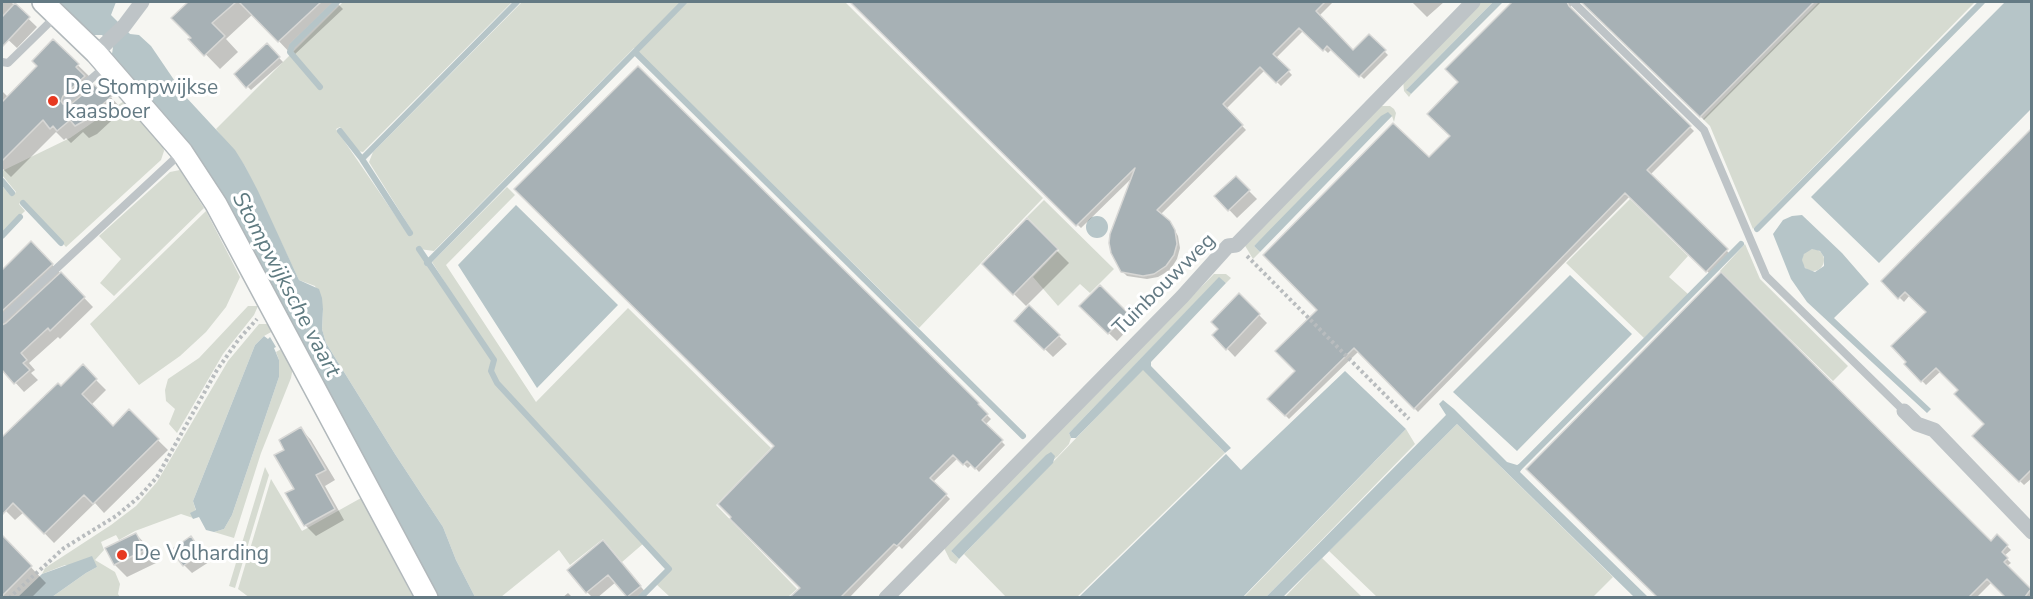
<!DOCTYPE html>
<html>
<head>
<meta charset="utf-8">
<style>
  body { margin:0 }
  #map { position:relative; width:2033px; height:599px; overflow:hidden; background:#f6f6f2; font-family:"Nunito Sans",sans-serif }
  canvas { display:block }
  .frame { position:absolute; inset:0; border:3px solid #647a84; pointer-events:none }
</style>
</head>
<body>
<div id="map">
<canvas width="2033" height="599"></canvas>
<div class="frame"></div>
</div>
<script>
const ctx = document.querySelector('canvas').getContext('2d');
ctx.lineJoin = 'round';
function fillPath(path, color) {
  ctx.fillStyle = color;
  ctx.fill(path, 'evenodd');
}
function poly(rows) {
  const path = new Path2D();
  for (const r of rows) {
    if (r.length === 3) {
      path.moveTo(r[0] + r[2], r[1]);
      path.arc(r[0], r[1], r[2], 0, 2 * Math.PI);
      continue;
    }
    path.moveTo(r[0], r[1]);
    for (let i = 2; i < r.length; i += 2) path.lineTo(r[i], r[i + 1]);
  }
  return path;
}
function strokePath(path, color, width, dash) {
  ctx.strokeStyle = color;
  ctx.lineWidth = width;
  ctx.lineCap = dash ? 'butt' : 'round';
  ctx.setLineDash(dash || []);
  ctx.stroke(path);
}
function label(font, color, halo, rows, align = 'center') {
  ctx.font = font + ' "Nunito Sans",sans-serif';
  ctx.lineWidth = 6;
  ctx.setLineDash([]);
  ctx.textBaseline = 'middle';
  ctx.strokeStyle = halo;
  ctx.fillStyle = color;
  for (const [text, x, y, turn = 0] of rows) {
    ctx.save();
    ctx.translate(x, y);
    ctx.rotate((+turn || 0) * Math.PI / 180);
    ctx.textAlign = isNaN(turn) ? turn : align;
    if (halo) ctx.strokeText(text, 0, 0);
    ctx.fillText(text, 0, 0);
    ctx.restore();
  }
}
fillPath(poly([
  [343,2,512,2,363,152,357,151,340,127,336,129,408,234,412,231,369,162,373,152,522,2,845,2,1043,198,919,328,634,48,434,251,419,249,418,252,486,348,432,262,507,187,515,195,446,265,536,402,628,308,771,448,716,505,797,589,788,597,670,597,656,584,668,569,644,543,622,562,603,539,570,565,559,550,501,597,475,597,456,560,443,527,395,454,326,343,322,329,323,309,315,286,299,280,245,166,216,129],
  [1481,2,1493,2,1407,89,1411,94,1409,97,1404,91,1403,80],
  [1819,2,1975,2,1753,229,1710,126,1703,119],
  [124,101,163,145,164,151,161,160,66,247,23,200,19,204,25,211,2,233,2,186,11,196,16,192,2,175,2,171,70,138],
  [1379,106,1390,106,1394,109,1396,113,1394,122,1392,116,1254,246,1260,252,1253,259,1244,244],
  [180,170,204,208,114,296,100,283,121,259,99,236,170,172],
  [1630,199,1688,256,1669,277,1688,294,1644,338,1566,263],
  [1044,200,1114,269,1090,293,1080,284,1058,306,1033,277,1059,250,1027,217],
  [206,211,240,277,226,307,206,332,180,356,139,385,90,324],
  [1745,244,1760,279,1848,366,1833,381,1720,271],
  [1813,260,11],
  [1214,274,1226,274,1231,278,1226,283,1219,278,1069,433,1071,438,1069,444,1058,456,951,551,959,559,956,564,950,560,944,548],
  [248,306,258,306,254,315,223,354,177,433,169,424,175,409,166,401,165,390,168,379,199,358],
  [259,324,269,324,273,331,264,336,255,345,193,501,196,511,193,518,181,514,135,531,119,540,116,535,101,542,104,550,95,560,115,572,120,584,118,594,120,597,52,597,86,573,97,567,65,565,42,574,45,568,111,525,136,506,157,482,228,361],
  [283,348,293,367,291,378,261,453,234,538,214,532,224,529,232,515,279,377,279,360,276,352],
  [1143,369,1225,453,1077,597,1006,597,964,554],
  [1457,424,1613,577,1593,597,1377,597,1329,551],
  [1406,429,1415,444,1266,597,1243,598],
  [265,467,269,475,235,588,229,586],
  [271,479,302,531,361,498,413,597,250,598,238,589],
  [1322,558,1362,597,1284,598]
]), '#d6dbd1');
fillPath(poly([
  [59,2,116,2,111,15,130,34,139,35,151,46,185,96,235,150,245,166,258,191,299,280,319,289,322,298,323,309,322,329,326,343,395,454,443,527,456,560,475,597,437,597,409,540,210,177,178,130,112,54,113,47,102,35,94,35],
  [1493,2,1503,2,1411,94,1409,92,1406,90],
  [2005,2,2031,2,2031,109,1879,263,1811,197],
  [1388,112,1392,116,1260,252,1254,246,1381,116],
  [516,205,618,305,537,388,458,265],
  [1802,215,1842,253,1869,284,1834,318,1931,409,1927,413,1807,302,1791,279,1773,234,1783,220,1792,216],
  [1812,249,1820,251,1824,257,1824,266,1815,272,1805,268,1802,260,1804,254],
  [1097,227,11],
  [1570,275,1632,334,1517,451,1453,392],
  [1219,277,1226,283,1151,362,1151,366,1231,448,1225,453,1143,370,1076,438,1071,438,1069,433],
  [264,336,268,339,270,337,276,347,274,348,279,360,279,377,232,515,224,529,214,532,206,530,199,517,193,519,190,513,196,510,193,501,255,345],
  [1345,371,1406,429,1243,597,1079,597,1226,454,1241,470],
  [1443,400,1454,409,1507,462,1517,465,1525,462,1520,472,1648,597,1634,597,1457,424,1283,597,1266,597,1446,415,1439,404],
  [1051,452,1055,456,1053,463,959,559,951,551,1046,455],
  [92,556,97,567,86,573,52,597,18,597,42,574]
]), '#b6c5c8');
fillPath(poly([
  [2,2,11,2,37,27,17,48,2,34],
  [190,2,336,2,343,9,293,56,253,14,226,39,238,52,220,69,191,39,193,38,173,18],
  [852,2,1333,2,1319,16,1353,52,1369,36,1388,55,1364,79,1332,49,1328,53,1304,30,1276,58,1292,75,1281,86,1265,70,1226,109,1246,130,1160,215,1173,227,1178,236,1180,248,1177,259,1170,270,1158,277,1147,279,1127,276,1122,271,1133,177,1081,228],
  [1412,2,1444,2,1427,17],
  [1513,2,1573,2,1570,8,1572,12,1694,131,1650,175,1730,254,1710,274,1630,196,1418,412,1359,351,1289,419,1269,399,1297,371,1319,310,1429,159,1452,136,1460,82,1447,69],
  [1583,2,1821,2,1704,120],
  [53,41,91,78,88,81,94,87,98,90,101,87,123,110,97,134,89,138,83,132,71,143,66,138,64,140,56,132,11,177,2,168,2,91,8,97,39,66],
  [267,45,283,62,251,90,236,75],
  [638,68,982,408,981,409,991,419,985,425,1005,445,979,472,972,464,968,468,958,458,933,482,950,499,902,549,899,546,849,598,800,598,796,594,802,588,776,446],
  [2032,131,2032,478,2024,485,1974,436,1986,424,1961,390,1941,371,1926,385,1906,364,1928,312,1910,295,1904,302,1883,281],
  [1236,178,1257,199,1237,218,1216,196],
  [1027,221,1069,263,1026,306,984,264],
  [31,243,93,307,60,339,58,337,29,363,35,370,31,373,38,380,24,392,2,368,2,272],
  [1100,287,1135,322,1117,341,1081,306],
  [1239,295,1267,323,1235,357,1214,335,1220,329],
  [1029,307,1067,344,1053,357,1016,321],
  [83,367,106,390,91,405,113,428,129,412,168,450,104,513,95,503,54,543,24,512,15,520,2,507,2,436,3,438],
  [301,429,311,440,335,480,325,486,344,520,316,536,306,526,287,494,296,489,286,450],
  [1528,469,1991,543,1997,536,2011,550,2004,556,2011,563,2007,566,2032,591,2032,598,2008,598,1992,582,1976,598,1659,598],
  [136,534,148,547,156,563,127,577,115,565,107,549],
  [2,537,46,583,31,598,2,598],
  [191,538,209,562,192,573,184,565],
  [610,550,647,594,643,598,629,598,616,582,597,598,593,598,587,592],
  [568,593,573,598,562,598]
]), '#0003');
strokePath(poly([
  [635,52,1023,436],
  [320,87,290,52,292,46,337,2],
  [340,131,362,159,410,233],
  [362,159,517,2],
  [2,181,12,193],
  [23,203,61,243],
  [1757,229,1982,2],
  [2,236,20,217],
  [419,249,494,360,491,371,497,383,669,569,640,598],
  [427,263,684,2],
  [1519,468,1741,244]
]), '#b6c5c8', 6);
const building = poly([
  [188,2,236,2,212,23,225,36,204,56,188,39,191,38,171,18,188,2],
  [239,2,321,2,278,42,239,2],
  [850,2,1325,2,1316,11,1353,50,1369,34,1386,50,1359,77,1327,46,1323,51,1299,28,1273,54,1290,70,1276,83,1260,67,1223,104,1243,125,1157,210,1170,221,1175,230,1177,244,1174,255,1166,266,1154,274,1143,276,1121,272,1111,253,1109,243,1110,234,1135,168,1076,226,850,2],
  [1512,2,1567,2,1569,6,1691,126,1647,170,1728,249,1706,272,1625,193,1414,409,1354,348,1285,416,1267,399,1295,371,1275,351,1317,310,1263,255,1393,123,1429,157,1450,136,1427,114,1458,82,1445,69,1512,2],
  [1581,2,1814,2,1700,117,1581,2],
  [15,3,30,17,2,47,2,17,15,3],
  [53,39,79,64,76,67,85,76,63,96,61,101,63,104,70,105,94,85,98,88,102,85,112,96,84,121,75,126,70,120,57,131,53,126,50,129,43,120,2,161,2,102,37,66,32,61,53,39],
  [267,43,280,57,246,88,234,74,267,43],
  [638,66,979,403,978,404,988,414,982,420,1003,440,975,469,967,461,963,465,953,455,930,478,947,494,897,546,894,544,841,597,790,597,800,588,730,519,731,517,718,504,774,446,514,189,638,66],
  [2031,129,2031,470,2019,482,1972,436,1984,424,1954,394,1958,390,1936,368,1921,382,1904,364,1906,362,1891,346,1926,312,1905,292,1898,299,1881,281,2031,129],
  [1236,176,1250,190,1228,211,1214,196,1236,176],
  [1027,218,1058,249,1013,295,982,264,1027,218],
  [31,241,53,264,2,311,2,270,31,241],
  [61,272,85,297,50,331,48,328,21,353,27,360,23,363,30,370,14,384,2,370,2,325,6,323,61,272],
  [1721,272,1991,541,1997,534,2008,545,2002,552,2008,558,2004,562,2031,589,2025,597,2005,597,1987,579,1969,597,1657,597,1526,469,1721,272],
  [1100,285,1128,313,1108,334,1079,306,1100,285],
  [1239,293,1260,314,1226,350,1212,335,1218,329,1211,322,1239,293],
  [1029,305,1060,335,1044,350,1014,321,1029,305],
  [83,364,97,379,82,394,113,426,129,409,159,439,93,504,84,495,44,534,13,503,2,515,2,437,58,383,61,386,83,364],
  [301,427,326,470,316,475,335,509,304,526,285,493,294,489,274,455,284,450,279,440,301,427],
  [136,533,145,550,114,565,105,548,136,533],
  [2,535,32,566,2,596,2,535],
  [191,536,202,553,183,566,171,550,191,536],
  [603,540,641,586,627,597,608,575,586,593,567,570,603,540]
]);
fillPath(building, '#a7b1b5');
strokePath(building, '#d7d7d5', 1.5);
const secondary = poly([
  [43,2,96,53,182,152,216,204,427,598]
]);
strokePath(secondary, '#b1b8bb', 24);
strokePath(poly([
  [1247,256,1409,419],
  [9,598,64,548,116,516,139,497,157,477,217,370,239,339,257,319]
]), '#b8bcbe', 4, [3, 3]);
strokePath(poly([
  [1573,2,1704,130,1766,276,1904,411],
  [2,62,8,63,56,16],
  [67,100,106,66],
  [2,319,181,153]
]), '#bec4c7', 8);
strokePath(poly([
  [96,53,124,26,142,2],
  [1904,411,1917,424,1934,430,2032,532],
  [886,598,1182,297,1228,246,1236,245,1473,2]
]), '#bec4c7', 15);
strokePath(secondary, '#fff', 21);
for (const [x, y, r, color] of [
  [53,101,6,"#e73921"],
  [122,555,6,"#e73921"]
]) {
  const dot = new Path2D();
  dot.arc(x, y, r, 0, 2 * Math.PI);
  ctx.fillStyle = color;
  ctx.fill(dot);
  strokePath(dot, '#fff', 2);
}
label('21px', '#647a84', '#fff', [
  ["De Stompwijkse",65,89],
  ["kaasboer",65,113],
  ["De Volharding",134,555]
], 'left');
label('21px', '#647a84', '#fff', [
  ["Tuinbouwweg",1165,285,-45]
]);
label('italic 22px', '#5f7b81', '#fff', [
  ["Stompwijksche vaart",285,285,62]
]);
</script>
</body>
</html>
